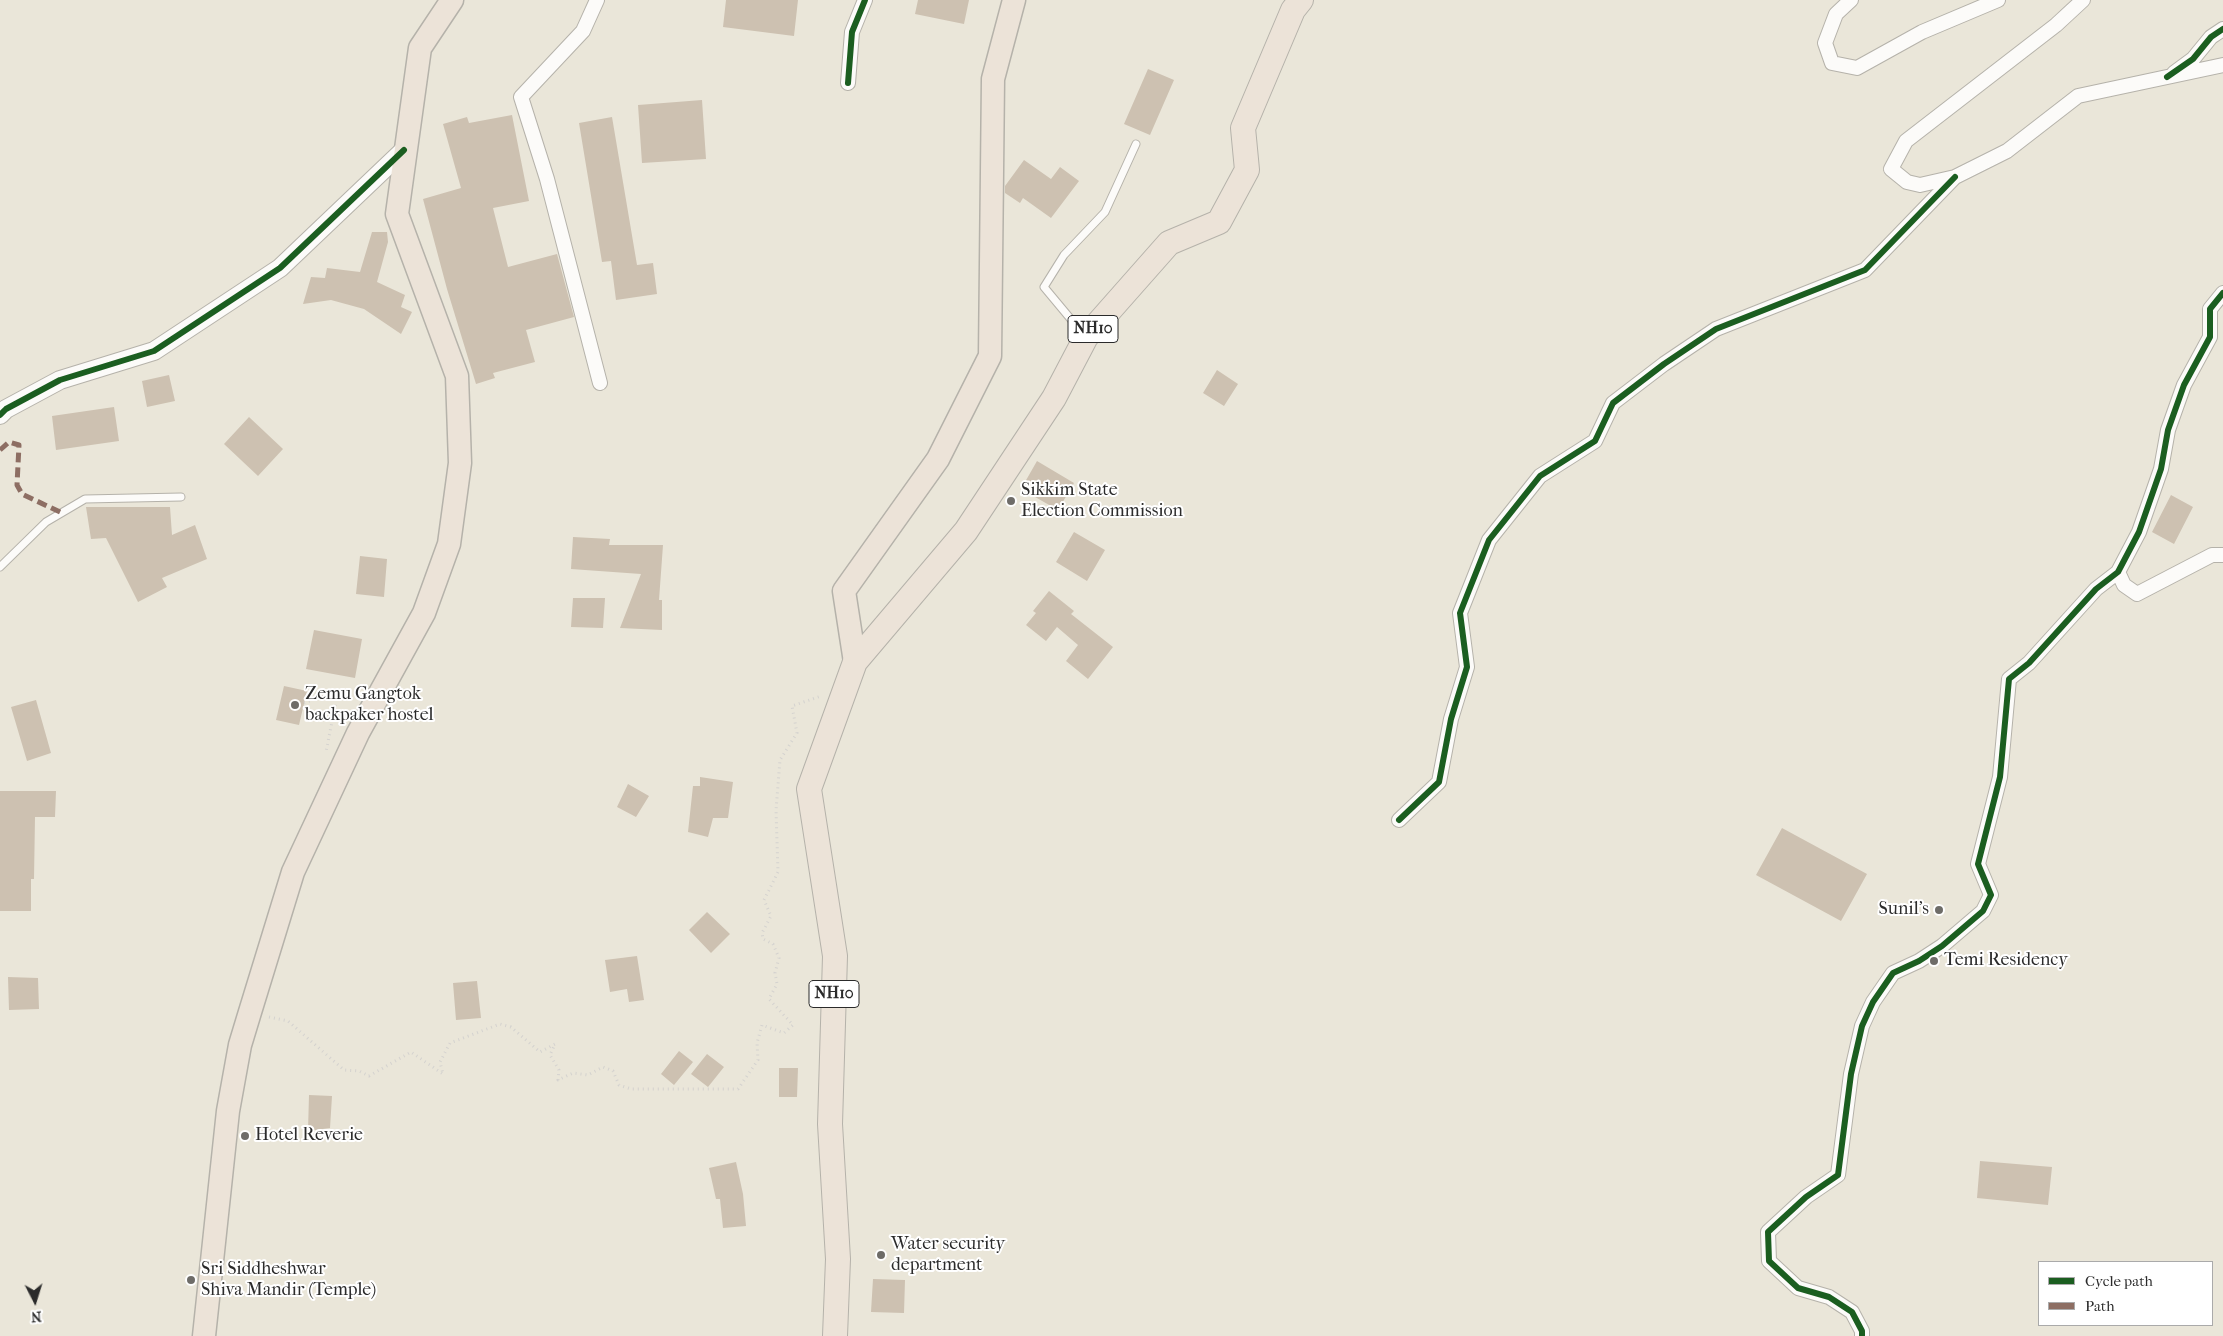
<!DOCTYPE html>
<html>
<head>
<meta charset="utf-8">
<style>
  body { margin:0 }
  #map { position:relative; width:2223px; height:1336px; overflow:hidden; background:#eae6d9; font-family:"IM FELL French Canon",serif }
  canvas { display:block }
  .legend { position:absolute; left:2038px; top:1261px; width:175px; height:65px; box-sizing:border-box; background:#fff; border:1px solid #aaa; margin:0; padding:6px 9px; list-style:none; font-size:15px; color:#2b2b2b }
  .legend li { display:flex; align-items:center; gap:10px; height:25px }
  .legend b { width:25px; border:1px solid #aaa }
  .north { position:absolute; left:10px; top:1276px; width:50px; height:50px; -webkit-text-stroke:4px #fff; paint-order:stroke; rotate:175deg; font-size:14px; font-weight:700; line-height:20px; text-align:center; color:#2b2b2b }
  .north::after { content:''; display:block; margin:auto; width:18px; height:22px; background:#2b2b2b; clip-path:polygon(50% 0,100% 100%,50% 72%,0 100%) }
</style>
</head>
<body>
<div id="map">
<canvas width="2223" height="1336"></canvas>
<ul class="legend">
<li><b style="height:6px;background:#1b5e20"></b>Cycle path</li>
<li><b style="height:6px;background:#8d6e63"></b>Path</li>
</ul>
<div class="north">N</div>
</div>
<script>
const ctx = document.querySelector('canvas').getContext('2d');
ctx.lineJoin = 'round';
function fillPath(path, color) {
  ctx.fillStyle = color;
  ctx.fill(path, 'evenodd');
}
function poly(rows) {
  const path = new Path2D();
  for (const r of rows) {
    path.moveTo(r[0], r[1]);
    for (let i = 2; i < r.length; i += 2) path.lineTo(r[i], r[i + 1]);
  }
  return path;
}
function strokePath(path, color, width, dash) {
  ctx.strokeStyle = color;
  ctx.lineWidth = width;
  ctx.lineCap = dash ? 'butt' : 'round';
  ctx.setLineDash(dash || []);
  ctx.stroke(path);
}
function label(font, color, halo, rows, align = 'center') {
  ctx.font = font + ' "IM FELL French Canon",serif';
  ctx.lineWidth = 4;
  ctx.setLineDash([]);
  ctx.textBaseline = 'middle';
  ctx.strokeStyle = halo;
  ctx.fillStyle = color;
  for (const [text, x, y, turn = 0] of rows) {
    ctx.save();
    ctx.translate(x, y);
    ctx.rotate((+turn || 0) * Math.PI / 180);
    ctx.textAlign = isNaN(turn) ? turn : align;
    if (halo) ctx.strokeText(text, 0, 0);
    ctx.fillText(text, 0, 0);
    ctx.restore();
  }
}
fillPath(poly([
  [726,0,798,0,794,36,723,27],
  [918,0,969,0,964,24,915,14],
  [1148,69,1174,80,1150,135,1124,124],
  [702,100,706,159,642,163,638,105],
  [512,115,529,201,493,208,508,267,557,254,574,317,526,330,535,362,493,373,495,378,476,384,447,289,423,199,461,188,443,124,467,117,469,123],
  [612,117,637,265,653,263,657,294,616,300,611,261,602,262,579,123],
  [1024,160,1051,179,1060,167,1079,181,1051,218,1023,198,1020,203,1005,193,1005,186],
  [372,232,387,232,388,242,377,282,405,295,401,307,412,312,401,334,364,309,331,300,303,304,311,277,325,278,327,268,360,272],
  [1217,370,1238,384,1224,406,1203,393],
  [169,375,175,401,147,407,142,381],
  [114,407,119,441,56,450,52,416],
  [249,417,283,449,258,476,224,444],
  [1037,461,1074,483,1058,510,1021,489],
  [2171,495,2193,507,2174,544,2152,532],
  [86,507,170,507,172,535,195,525,207,559,162,578,167,587,138,602,106,538,91,539],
  [1074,532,1105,550,1087,581,1056,562],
  [573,537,610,539,609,545,663,545,659,600,662,600,662,630,620,628,641,574,571,569],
  [360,556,387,559,384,597,356,594],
  [1049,591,1074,611,1071,614,1113,647,1088,679,1066,661,1078,645,1057,627,1046,641,1026,625,1036,613,1033,611],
  [573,598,605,598,603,628,571,627],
  [314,630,362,639,355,678,306,669],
  [284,686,307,691,299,725,276,720],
  [36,700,51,753,27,761,11,707],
  [700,777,733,782,728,818,713,818,708,837,688,832,693,786,700,786],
  [628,784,649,796,636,817,617,807],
  [0,791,56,791,55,817,35,817,34,879,31,879,31,911,0,911],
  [1782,828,1867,874,1841,921,1756,875],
  [707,912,730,934,711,953,689,930],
  [637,956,644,1000,629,1002,627,989,610,992,605,960],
  [8,977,38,978,39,1009,9,1010],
  [477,981,481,1018,456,1020,453,983],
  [679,1051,693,1062,674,1085,661,1074],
  [707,1054,724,1067,708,1087,691,1074],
  [779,1068,798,1068,797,1097,779,1097],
  [309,1095,332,1096,330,1128,308,1131],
  [1980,1161,2052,1167,2048,1205,1977,1198],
  [736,1162,743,1194,746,1226,723,1228,720,1199,716,1199,709,1168],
  [873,1279,905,1280,904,1313,871,1312]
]), '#cdc1b1');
const service = poly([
  [1084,335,1044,287,1064,255,1105,212,1136,144],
  [0,567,46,522,85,499,181,497]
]);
const minor = poly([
  [597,0,583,31,521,97,547,179,600,383],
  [1851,0,1836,14,1825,43,1832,63,1857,68,1922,32,1998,0],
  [2083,0,2056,25,1906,141,1891,169,1907,182,1920,185,1955,177,2007,151,2078,96,2223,65],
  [2174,73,2193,59,2211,37,2223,29],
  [848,83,852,32,865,0],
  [2118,572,2124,585,2137,594,2212,555,2223,555],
  [1399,820,1439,782,1451,719,1467,667,1460,613,1489,540,1540,476,1595,441,1613,403,1664,364,1716,329,1865,270,1955,177],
  [1862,1336,1862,1331,1852,1312,1829,1297,1798,1288,1769,1261,1768,1232,1806,1197,1838,1175,1851,1074,1862,1026,1873,1002,1893,973,1919,961,1942,946,1983,911,1991,895,1978,864,2000,777,2009,679,2029,663,2096,589,2118,572,2139,532,2161,469,2168,430,2184,385,2210,337,2210,309,2223,293]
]);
const tertiary = poly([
  [0,415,6,409,60,380,154,351,280,268,404,150]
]);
const primary = poly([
  [855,662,844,591,938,459,990,356,993,79,1014,0],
  [204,1336,228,1111,240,1045,250,1012,293,872,358,733,424,613,449,544,460,463,457,376,397,214,420,48,452,0]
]);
const trunk = poly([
  [835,1336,838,1259,830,1124,835,956,809,789,855,662,966,531,1054,398,1086,337,1169,243,1219,222,1247,170,1243,128,1293,10,1301,0]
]);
strokePath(service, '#b5b2aa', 9);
strokePath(minor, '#b5b2aa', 16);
strokePath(tertiary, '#b5b2aa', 20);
strokePath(primary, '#b5b2aa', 25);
strokePath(trunk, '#b5b2aa', 26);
strokePath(poly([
  [304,703,338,691,326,752],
  [269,1017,288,1021,344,1070,359,1071,369,1076,411,1052,443,1074,440,1062,450,1043,500,1024,511,1027,540,1052,555,1044,550,1055,559,1070,558,1080,573,1073,588,1075,603,1067,613,1071,619,1085,631,1089,738,1089,758,1060,757,1043,762,1025,784,1033,793,1025,769,999,777,984,775,973,779,958,773,944,763,939,762,933,771,916,764,900,778,872,776,810,780,760,797,733,792,706,821,696]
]), '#d4d2cf', 3, [1, 4]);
strokePath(service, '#fcfbf9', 7);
strokePath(minor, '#fcfbf9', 14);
strokePath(tertiary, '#fcfbf9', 18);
strokePath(primary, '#ece3d8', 22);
strokePath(trunk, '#ece3d8', 24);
strokePath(poly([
  [0,450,9,442,19,445,17,485,22,494,62,513]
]), '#8d6e63', 5, [10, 5]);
strokePath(poly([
  [2167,77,2193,59,2211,37,2223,29],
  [848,83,852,32,865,0],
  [0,415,6,409,60,380,154,351,280,268,404,150],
  [1399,820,1439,782,1451,719,1467,667,1460,613,1489,540,1540,476,1595,441,1613,403,1664,364,1716,329,1865,270,1955,177],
  [1862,1336,1862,1331,1852,1312,1829,1297,1798,1288,1769,1261,1768,1232,1806,1197,1838,1175,1851,1074,1862,1026,1873,1002,1893,973,1919,961,1942,946,1983,911,1991,895,1978,864,2000,777,2009,679,2029,663,2096,589,2118,572,2139,532,2161,469,2168,430,2184,385,2210,337,2210,309,2223,293]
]), '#1b5e20', 6);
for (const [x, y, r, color] of [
  [1011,501,5,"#6e6c68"],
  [295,705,5,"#6e6c68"],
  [1939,910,5,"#6e6c68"],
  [1934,961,5,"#6e6c68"],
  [245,1136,5,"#6e6c68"],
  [881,1255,5,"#6e6c68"],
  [191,1280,5,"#6e6c68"]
]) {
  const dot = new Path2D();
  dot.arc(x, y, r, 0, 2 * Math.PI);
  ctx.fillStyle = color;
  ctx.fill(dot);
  strokePath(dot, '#fff', 2);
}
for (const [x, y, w] of [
  [1093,329,50],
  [834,994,50]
]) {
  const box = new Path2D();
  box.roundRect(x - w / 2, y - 13.5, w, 27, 4);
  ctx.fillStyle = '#fff';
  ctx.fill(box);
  strokePath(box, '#2b2b2b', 1);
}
label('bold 16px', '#2b2b2b', null, [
  ["NH10",1093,329],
  ["NH10",834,994]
]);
label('18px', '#2b2b2b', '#fff', [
  ["Sikkim State",1021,491],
  ["Election Commission",1021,512],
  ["Zemu Gangtok",305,695],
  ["backpaker hostel",305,716],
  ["Sunil's",1929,910,"right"],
  ["Temi Residency",1944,961],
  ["Hotel Reverie",255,1136],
  ["Water security",891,1245],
  ["department",891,1266],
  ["Sri Siddheshwar",201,1270],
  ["Shiva Mandir (Temple)",201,1291]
], 'left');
</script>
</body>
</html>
